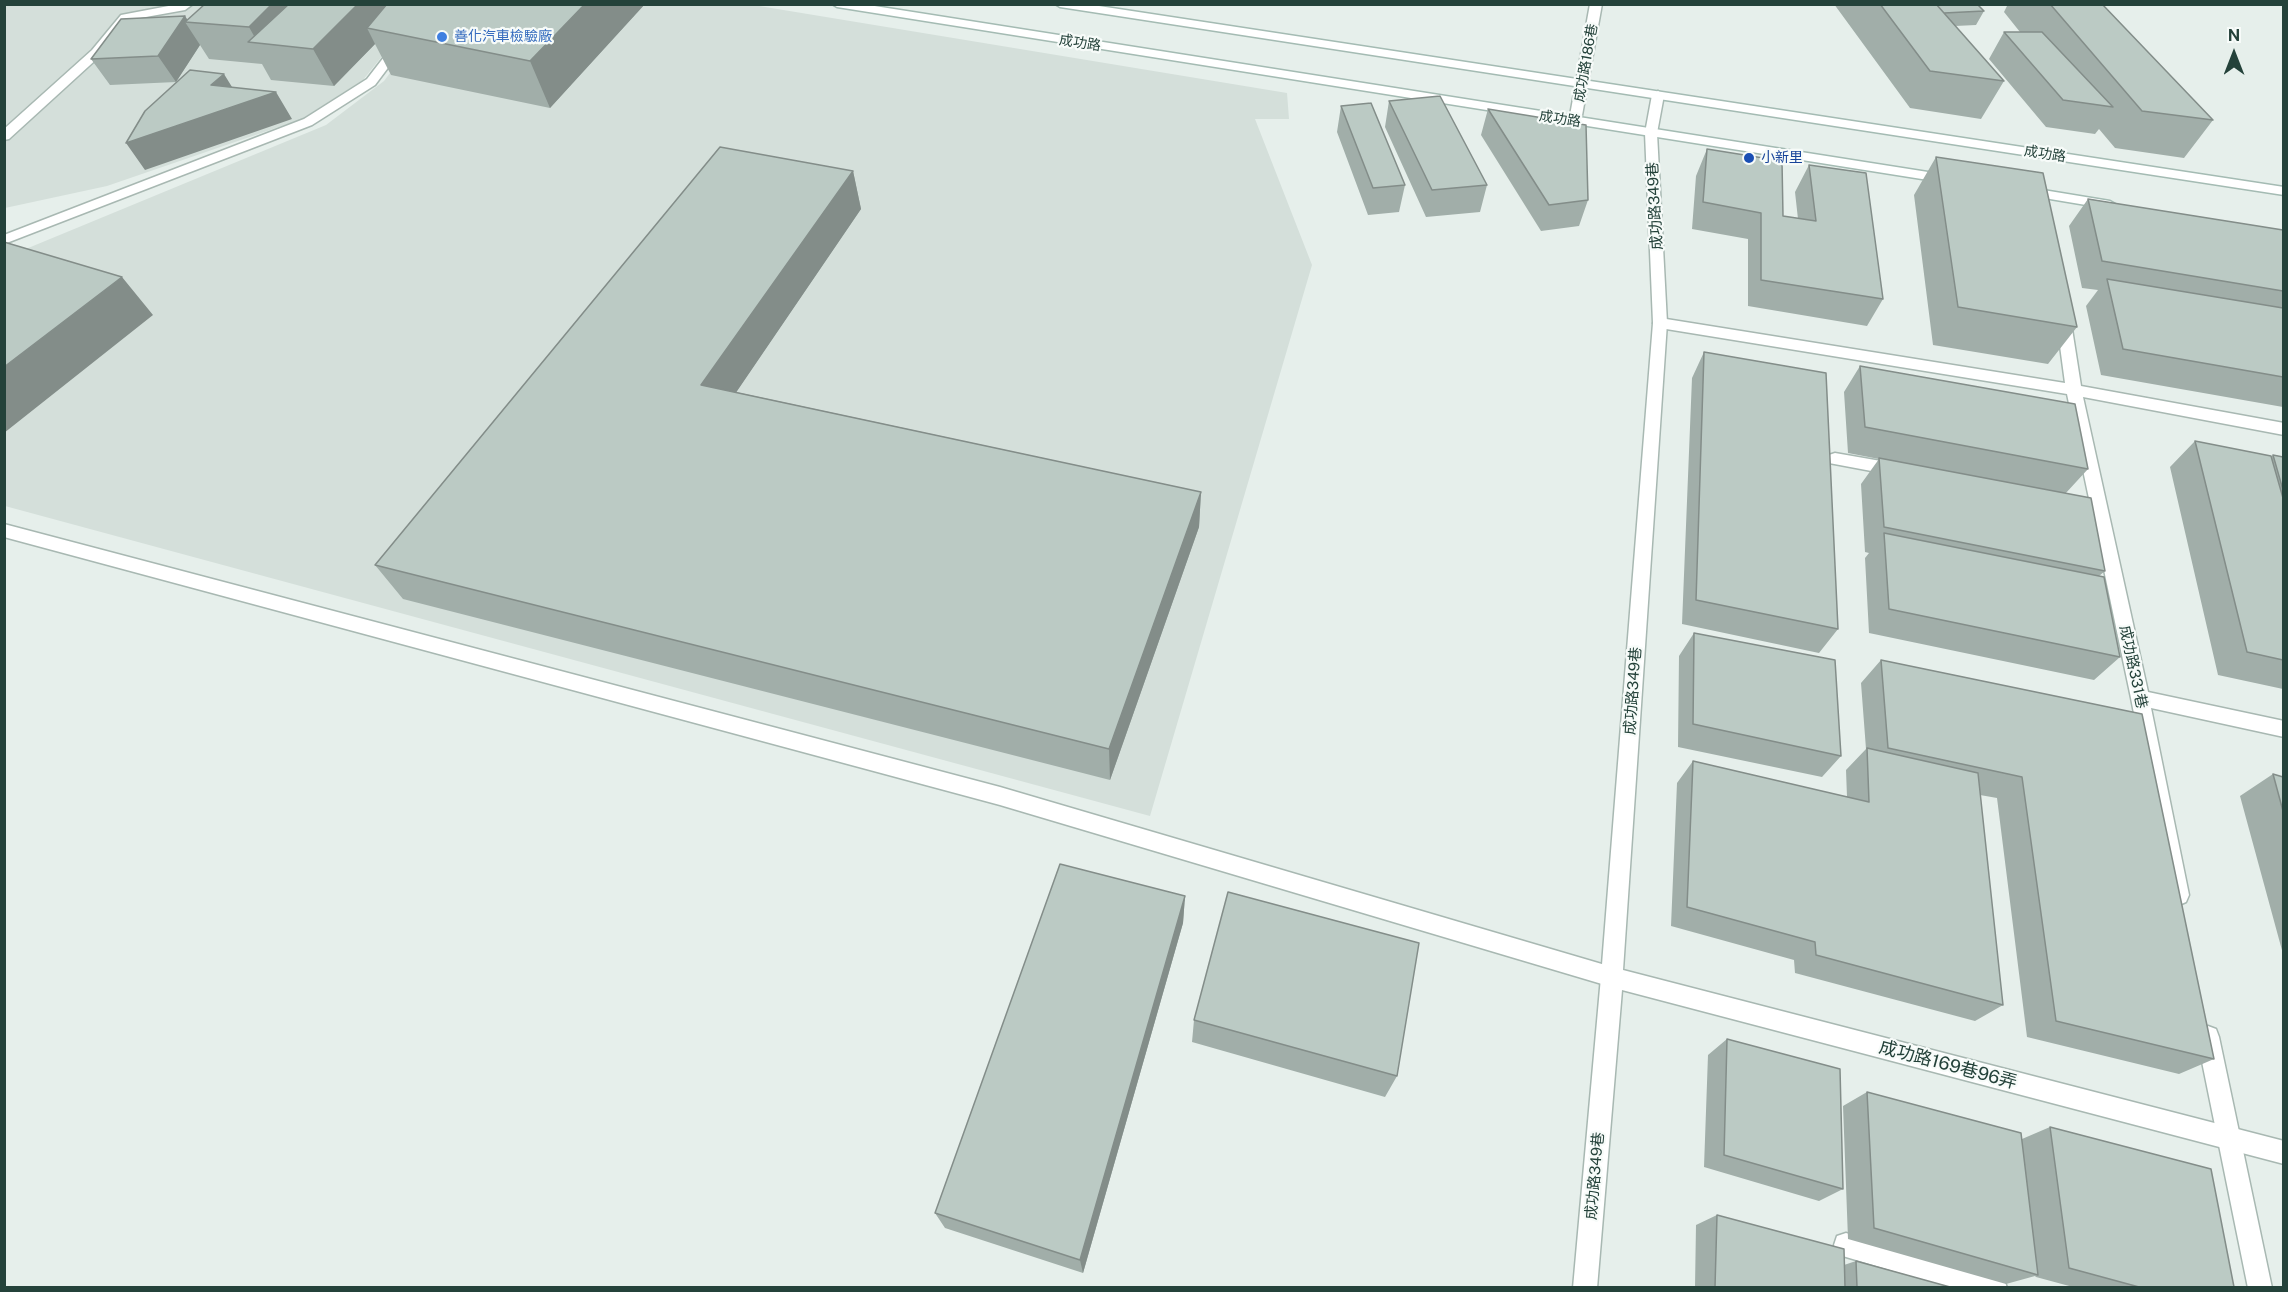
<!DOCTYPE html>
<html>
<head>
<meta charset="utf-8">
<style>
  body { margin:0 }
  #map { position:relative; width:2288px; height:1292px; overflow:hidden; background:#e6efeb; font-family:"Public Sans",sans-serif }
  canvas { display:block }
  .frame { position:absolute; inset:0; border:6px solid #24423a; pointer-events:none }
  .north { position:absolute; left:2204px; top:24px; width:60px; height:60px; -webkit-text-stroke:4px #f7fbf9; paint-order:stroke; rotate:0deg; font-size:16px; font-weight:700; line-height:24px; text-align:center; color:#24423a }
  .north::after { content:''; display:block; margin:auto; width:21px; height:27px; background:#24423a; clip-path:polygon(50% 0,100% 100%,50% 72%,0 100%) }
</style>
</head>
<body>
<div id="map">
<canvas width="2288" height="1292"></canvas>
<div class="frame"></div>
<div class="north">N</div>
</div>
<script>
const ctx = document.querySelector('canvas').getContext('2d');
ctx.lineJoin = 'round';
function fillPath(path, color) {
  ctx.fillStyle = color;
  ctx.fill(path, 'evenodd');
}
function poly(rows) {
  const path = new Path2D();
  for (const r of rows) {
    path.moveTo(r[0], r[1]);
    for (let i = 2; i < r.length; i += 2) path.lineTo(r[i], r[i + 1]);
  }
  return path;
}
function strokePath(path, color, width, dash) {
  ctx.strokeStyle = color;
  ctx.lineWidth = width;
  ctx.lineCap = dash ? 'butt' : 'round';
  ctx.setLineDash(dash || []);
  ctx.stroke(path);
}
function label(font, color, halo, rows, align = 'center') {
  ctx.font = font + ' "Public Sans","Noto Sans TC",sans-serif';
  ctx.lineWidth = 4.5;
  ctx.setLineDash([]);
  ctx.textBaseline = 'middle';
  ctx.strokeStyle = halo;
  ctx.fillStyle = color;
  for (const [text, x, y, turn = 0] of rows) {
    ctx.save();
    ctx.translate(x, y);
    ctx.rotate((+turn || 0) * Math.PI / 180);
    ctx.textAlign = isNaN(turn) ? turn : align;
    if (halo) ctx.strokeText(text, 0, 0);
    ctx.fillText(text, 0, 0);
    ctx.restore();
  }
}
fillPath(poly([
  [747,4,1287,93,1289,119,1255,119,1312,265,1150,816,5,506,4,258,326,125,384,81,441,5],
  [4,5,423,5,363,80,302,119,107,186,5,208]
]), '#d4dfda');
const lane = poly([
  [179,4,193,4,185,10,129,20,100,56,9,139,4,140,4,129,92,50,121,15,179,4],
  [425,4,436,4,375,85,312,125,4,244,4,235,304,119,367,79,425,4],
  [2063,311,2070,316,2081,386,2284,423,2284,435,2083,397,2148,692,2284,721,2284,737,2151,708,2189,895,2186,902,2179,905,2172,902,2169,895,2131,698,2067,394,1660,328,1653,323,1660,318,2065,383,2056,316,2063,311],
  [1835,453,1898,464,1904,466,1906,470,1904,474,1898,476,1829,463,1827,459,1829,455,1835,453],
  [4,524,1000,787,1612,967,1620,970,1623,977,1620,984,1612,987,1000,805,4,537,4,524],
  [2208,1026,2216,1029,2219,1037,2272,1288,2248,1288,2197,1037,2200,1029,2208,1026],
  [1846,1233,1995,1276,2004,1279,2007,1288,1951,1288,1846,1257,1837,1254,1834,1245,1837,1236,1846,1233]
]);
const street = poly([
  [1590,4,1602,4,1581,121,1575,125,1569,121,1590,4],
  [1658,91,1664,95,1657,133,1667,323,1623,970,2284,1141,2284,1164,1622,990,1597,1288,1573,1288,1601,977,1653,323,1645,133,1652,95,1658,91]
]);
const secondary = poly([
  [832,4,862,4,1947,175,1954,179,1947,183,837,7,832,4],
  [1055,4,1086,4,2284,187,2284,195,1060,7,1055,4],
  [2025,187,2110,201,2117,205,2110,209,2020,194,2018,191,2025,187]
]);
strokePath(lane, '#a8b8b2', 3);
strokePath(street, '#a8b8b2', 3);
strokePath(secondary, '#a4bbb3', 3);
fillPath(lane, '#fff');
fillPath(street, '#fff');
fillPath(secondary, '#fff');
fillPath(poly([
  [205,4,645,4,550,108,391,75,375,44,334,86,271,80,262,64,209,59,200,45,176,82,110,85,91,59,188,20],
  [1834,4,1977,4,1984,11,1976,25,1955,26,2004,81,1981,119,1910,108],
  [2008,4,2102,4,2213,120,2184,158,2115,148,2099,129,2095,134,2046,127,1989,59,2004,32,2020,32,2004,12],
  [1389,101,1487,185,1480,212,1426,217,1385,127],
  [1341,106,1405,185,1399,212,1368,215,1337,132],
  [1488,109,1588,200,1579,226,1541,231,1481,135],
  [1707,149,1783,216,1798,219,1795,192,1809,165,1883,299,1867,326,1748,306,1748,239,1692,229,1696,176],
  [1936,157,2077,327,2048,364,1933,345,1914,195],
  [853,171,861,209,736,392,1201,492,1199,527,1110,780,403,599,375,565],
  [2088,199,2283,230,2283,407,2101,375,2086,306,2098,290,2082,288,2069,226],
  [1704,352,1838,629,1819,653,1682,624,1692,378],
  [1860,366,2088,469,2065,494,2105,571,2099,576,2120,657,2094,680,1869,633,1865,558,1869,553,1865,552,1861,484,1879,459,1848,453,1844,392],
  [2195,441,2271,457,2273,455,2283,457,2283,689,2218,675,2170,467],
  [1694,633,1841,756,1822,777,1678,747,1679,656],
  [1881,660,2142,714,2214,1059,2179,1074,2027,1037,1997,798,1980,795,2003,1005,1975,1021,1795,973,1794,960,1671,926,1677,783,1693,761,1847,797,1846,770,1866,749,1861,683],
  [2273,774,2283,777,2283,954,2240,796],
  [1185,896,1183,923,1083,1273,945,1228,935,1213],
  [1194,1020,1397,1076,1385,1097,1192,1042],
  [1727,1039,1843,1189,1819,1201,1704,1167,1708,1055],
  [1867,1092,2022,1139,2050,1127,2234,1287,2073,1287,2036,1277,2035,1276,2006,1284,1848,1239,1843,1106],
  [1717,1215,1844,1265,1856,1261,1950,1287,1695,1287,1696,1225]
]), '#a1aea9');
fillPath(poly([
  [272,4,331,4,258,43,249,27],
  [358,4,413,4,367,28,375,44,334,86,313,49],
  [585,4,645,4,550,108,530,61],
  [185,16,189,22,185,22,200,45,176,82,158,56],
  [224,74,240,100,276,92,292,119,145,170,126,143,211,85],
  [853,171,861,209,716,422,701,385],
  [122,277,153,315,4,433,4,367],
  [1201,492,1199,527,1110,780,1109,749],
  [1185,896,1183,923,1083,1273,1080,1260]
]), '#838d89');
const building = poly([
  [205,4,272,4,249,27,185,22,205,4],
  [289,4,358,4,313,49,248,42,289,4],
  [387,4,585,4,530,61,367,28,387,4],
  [1880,4,1936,4,2004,81,1930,71,1880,4],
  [1936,4,1977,4,1984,11,1944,13,1936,4],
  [2050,4,2102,4,2213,120,2142,111,2050,4],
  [185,16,158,56,91,59,121,19,185,16],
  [2004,32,2042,32,2113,107,2063,100,2004,32],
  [190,70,224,74,211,85,276,92,126,143,145,111,190,70],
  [1440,96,1487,185,1432,190,1389,101,1440,96],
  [1371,103,1405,185,1373,188,1341,106,1371,103],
  [1488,109,1586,125,1588,200,1549,205,1488,109],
  [720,147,853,171,701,385,1201,492,1109,749,375,565,720,147],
  [1707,149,1782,161,1783,216,1816,221,1809,165,1866,173,1883,299,1761,280,1761,213,1703,202,1707,149],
  [1936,157,2043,173,2077,327,1958,307,1936,157],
  [2088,199,2283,230,2283,291,2102,261,2088,199],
  [4,242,122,277,4,367,4,242],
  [2107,279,2283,308,2283,377,2123,349,2107,279],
  [1704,352,1826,373,1838,629,1696,600,1704,352],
  [1860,366,2075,404,2088,469,1865,427,1860,366],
  [2195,441,2271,456,2283,498,2283,660,2247,652,2195,441],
  [2273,455,2283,457,2283,490,2273,455],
  [1879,458,2091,498,2105,571,1884,527,1879,458],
  [1884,533,2104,577,2120,657,1889,609,1884,533],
  [1694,633,1835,660,1841,756,1693,724,1694,633],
  [1881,660,2142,714,2214,1059,2056,1021,2022,777,1888,748,1881,660],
  [1867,748,1978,773,2003,1005,1816,955,1815,942,1687,907,1693,761,1869,802,1867,748],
  [2273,774,2283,777,2283,811,2273,774],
  [1060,864,1185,896,1080,1260,935,1213,1060,864],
  [1228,892,1419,943,1397,1076,1194,1020,1228,892],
  [1727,1039,1840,1069,1843,1189,1724,1155,1727,1039],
  [1867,1092,2021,1133,2038,1275,1874,1228,1867,1092],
  [2050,1127,2211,1169,2234,1287,2139,1287,2069,1268,2050,1127],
  [1717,1215,1844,1249,1845,1287,1715,1287,1717,1215],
  [1856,1261,1950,1287,1857,1287,1856,1261]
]);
fillPath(building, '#bbcac4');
strokePath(building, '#838d89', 1.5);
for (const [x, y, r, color] of [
  [442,37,6,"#3f7fe0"],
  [1749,158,6,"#1a4fb4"]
]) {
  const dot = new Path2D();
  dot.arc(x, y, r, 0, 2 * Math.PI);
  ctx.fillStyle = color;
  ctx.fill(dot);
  strokePath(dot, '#f7fbf9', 2);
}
label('14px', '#366cbe', '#f7fbf9', [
  ["善化汽車檢驗廠",454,37]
], 'left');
label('14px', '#24423a', '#f7fbf9', [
  ["成功路",1080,43,9],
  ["成功路186巷",1586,63,-80],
  ["成功路",1560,119,9],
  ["成功路",2045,154,9]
]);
label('14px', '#164399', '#f7fbf9', [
  ["小新里",1761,158]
], 'left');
label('15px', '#24423a', '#f7fbf9', [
  ["成功路349巷",1655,206,-93],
  ["成功路331巷",2133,667,78],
  ["成功路349巷",1633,691,-86],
  ["成功路349巷",1595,1176,-85]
]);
label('18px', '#24423a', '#f7fbf9', [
  ["成功路169巷96弄",1948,1065,15]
]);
</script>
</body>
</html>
